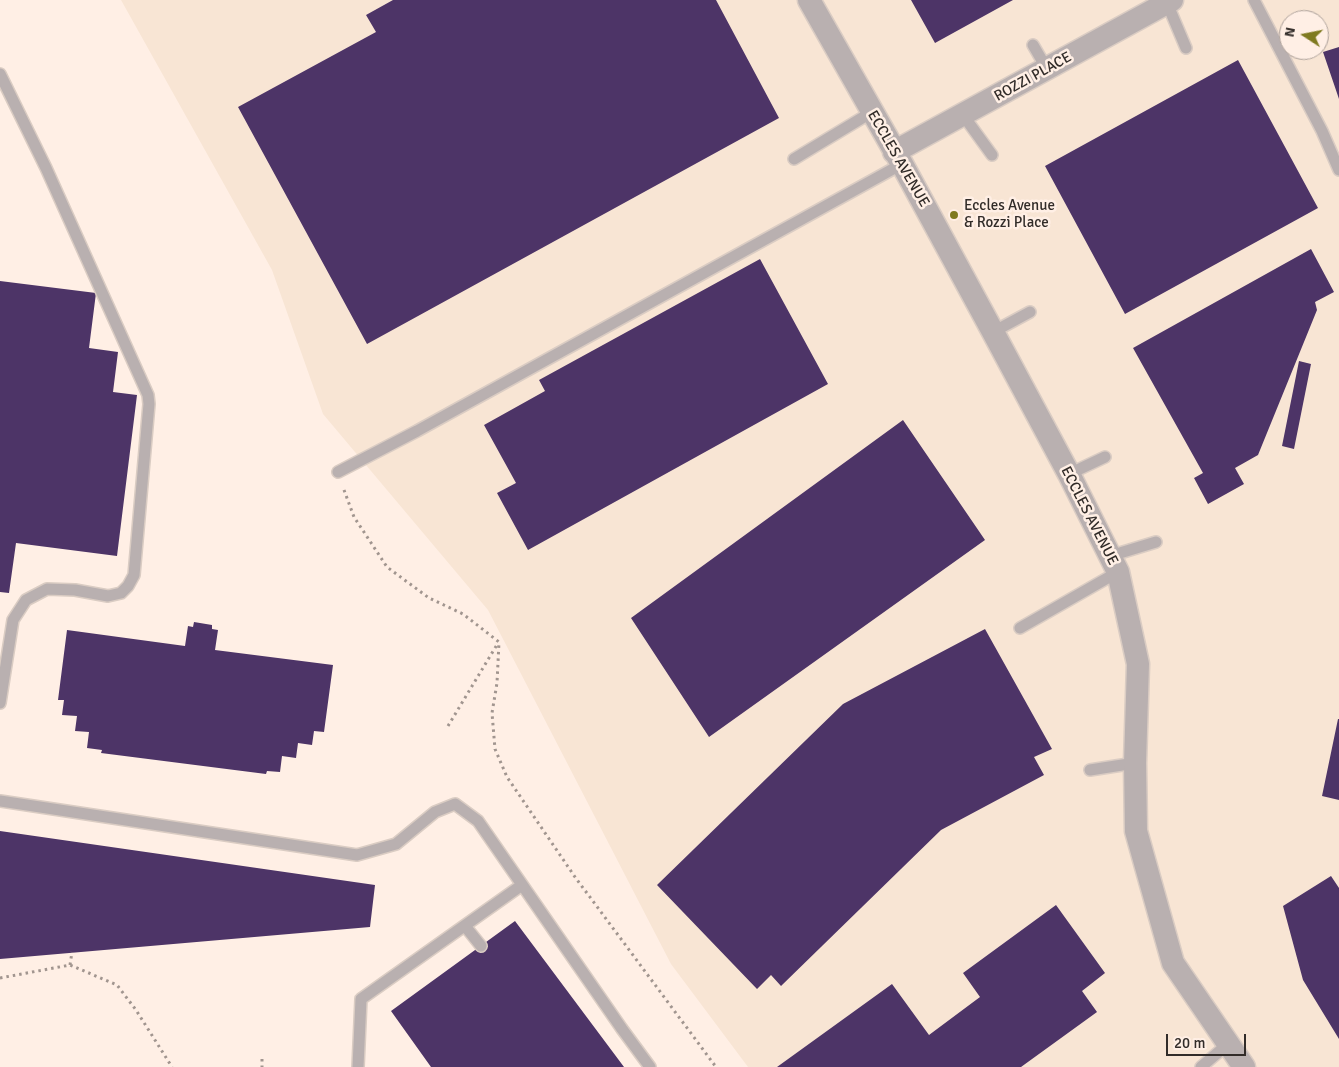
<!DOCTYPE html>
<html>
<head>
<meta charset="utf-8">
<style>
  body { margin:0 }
  #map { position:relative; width:1339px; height:1067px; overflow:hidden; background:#ffefe5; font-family:Signika,sans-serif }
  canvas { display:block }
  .north { position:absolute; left:1279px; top:10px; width:50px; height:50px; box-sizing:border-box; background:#ffefe5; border:1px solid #ada19a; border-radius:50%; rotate:281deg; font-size:14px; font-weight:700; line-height:20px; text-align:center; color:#322c29 }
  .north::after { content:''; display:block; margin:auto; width:18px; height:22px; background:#7f7a20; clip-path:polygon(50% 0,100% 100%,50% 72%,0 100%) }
  .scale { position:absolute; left:1166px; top:1034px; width:80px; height:22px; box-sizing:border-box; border:2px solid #322c29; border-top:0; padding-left:6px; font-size:15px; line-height:18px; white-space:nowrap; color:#322c29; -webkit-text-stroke:4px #ffefe5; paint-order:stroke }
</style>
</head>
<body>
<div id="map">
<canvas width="1339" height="1067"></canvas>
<div class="north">N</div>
<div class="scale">20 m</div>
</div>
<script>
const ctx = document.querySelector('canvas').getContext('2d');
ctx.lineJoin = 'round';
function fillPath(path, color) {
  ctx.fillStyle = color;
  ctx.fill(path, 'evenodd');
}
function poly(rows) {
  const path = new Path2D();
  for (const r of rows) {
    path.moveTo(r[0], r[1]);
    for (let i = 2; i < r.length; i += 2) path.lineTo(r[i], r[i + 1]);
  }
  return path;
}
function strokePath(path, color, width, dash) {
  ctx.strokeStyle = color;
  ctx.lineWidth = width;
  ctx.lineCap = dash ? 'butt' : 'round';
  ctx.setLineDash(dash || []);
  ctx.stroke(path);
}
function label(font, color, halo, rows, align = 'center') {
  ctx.font = font + ' Signika,sans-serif';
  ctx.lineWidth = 5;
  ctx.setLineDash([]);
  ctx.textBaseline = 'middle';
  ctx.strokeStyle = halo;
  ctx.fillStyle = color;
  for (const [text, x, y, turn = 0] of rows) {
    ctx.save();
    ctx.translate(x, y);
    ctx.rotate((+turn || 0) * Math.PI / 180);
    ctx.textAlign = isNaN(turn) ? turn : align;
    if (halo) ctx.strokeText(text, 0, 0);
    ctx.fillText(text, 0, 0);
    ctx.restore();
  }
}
fillPath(poly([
  [121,0,1339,0,1339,1067,748,1067,671,964,488,610,323,414,272,270],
  [1289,20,1319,20,1319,50,1289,50]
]), '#f8e5d4');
fillPath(poly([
  [393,0,716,0,779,118,367,344,238,107,376,32,366,15],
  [911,0,1013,0,935,43],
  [1339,47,1339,99,1323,52],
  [1238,60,1318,208,1125,314,1045,166],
  [1311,249,1334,292,1315,302,1317,310,1258,455,1235,468,1244,484,1208,504,1194,478,1203,473,1133,348],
  [760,259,828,384,528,550,497,493,516,483,484,425,545,391,539,380],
  [0,281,96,293,89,348,118,352,113,392,137,395,117,556,16,543,9,593,0,592],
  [1299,361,1311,364,1294,449,1282,446],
  [903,420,985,540,709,737,631,618],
  [194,622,212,625,212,629,218,630,215,650,333,665,324,732,314,731,312,745,298,743,296,758,282,756,280,772,267,771,266,774,101,753,102,750,87,748,89,732,75,731,77,716,62,715,64,700,58,700,67,630,185,646,188,626,193,627],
  [985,629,1052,749,1034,757,1044,775,941,830,781,986,771,975,757,989,657,885,843,704],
  [1338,719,1339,719,1339,800,1322,796],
  [0,831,375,885,370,927,0,959],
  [1331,876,1339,888,1339,1039,1303,980,1283,906],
  [1056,905,1105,973,1082,991,1097,1012,1021,1067,777,1067,892,984,929,1035,980,997,963,973],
  [515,921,624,1067,431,1067,391,1011]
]), '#4d3467');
const service = poly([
  [1254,0,1322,131,1339,170],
  [1167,3,1186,48],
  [1033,45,1047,69],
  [0,74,46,168,148,395,149,404,134,575,128,586,121,593,108,596,75,590,47,589,26,600,13,620,0,703],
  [963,115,992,155],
  [794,159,872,112],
  [993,332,1030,312],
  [338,472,417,431,902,164],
  [1069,474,1105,457],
  [1110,556,1156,542],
  [1020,628,1118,572],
  [1090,770,1135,763],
  [0,801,357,855,396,844,435,812,455,804,478,821,622,1029,650,1067],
  [465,926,481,946],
  [358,1067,361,999,522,885],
  [1201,1067,1228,1044]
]);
const minor = poly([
  [809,0,902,164,993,332,1069,474,1118,572,1138,664,1135,763,1136,831,1173,963,1244,1067],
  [894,152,1172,0]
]);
strokePath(service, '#daccc3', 14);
strokePath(minor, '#daccc3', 25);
strokePath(poly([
  [344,490,354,517,387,567,429,598,463,614,499,642,497,683,492,713,495,749,507,777,575,877,716,1067],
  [448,726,498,643],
  [70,965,72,952],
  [0,978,70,965,117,985,136,1010,172,1067],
  [262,1059,262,1067]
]), '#a1958f', 3, [2.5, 4]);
strokePath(service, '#b9b0b0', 11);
strokePath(minor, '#b9b0b0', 22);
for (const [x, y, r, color] of [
  [954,215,5,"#7f7a20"]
]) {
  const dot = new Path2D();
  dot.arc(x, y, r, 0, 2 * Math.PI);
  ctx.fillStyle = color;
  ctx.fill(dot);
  strokePath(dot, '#ffefe5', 2);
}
label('15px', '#322c29', '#ffefe5', [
  ["ROZZI PLACE",1033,77,-29],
  ["ECCLES AVENUE",898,159,60],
  ["ECCLES AVENUE",1089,516,63]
]);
label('15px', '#322c29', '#ffefe5', [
  ["Eccles Avenue",964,206],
  ["& Rozzi Place",964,223]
], 'left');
</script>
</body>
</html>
